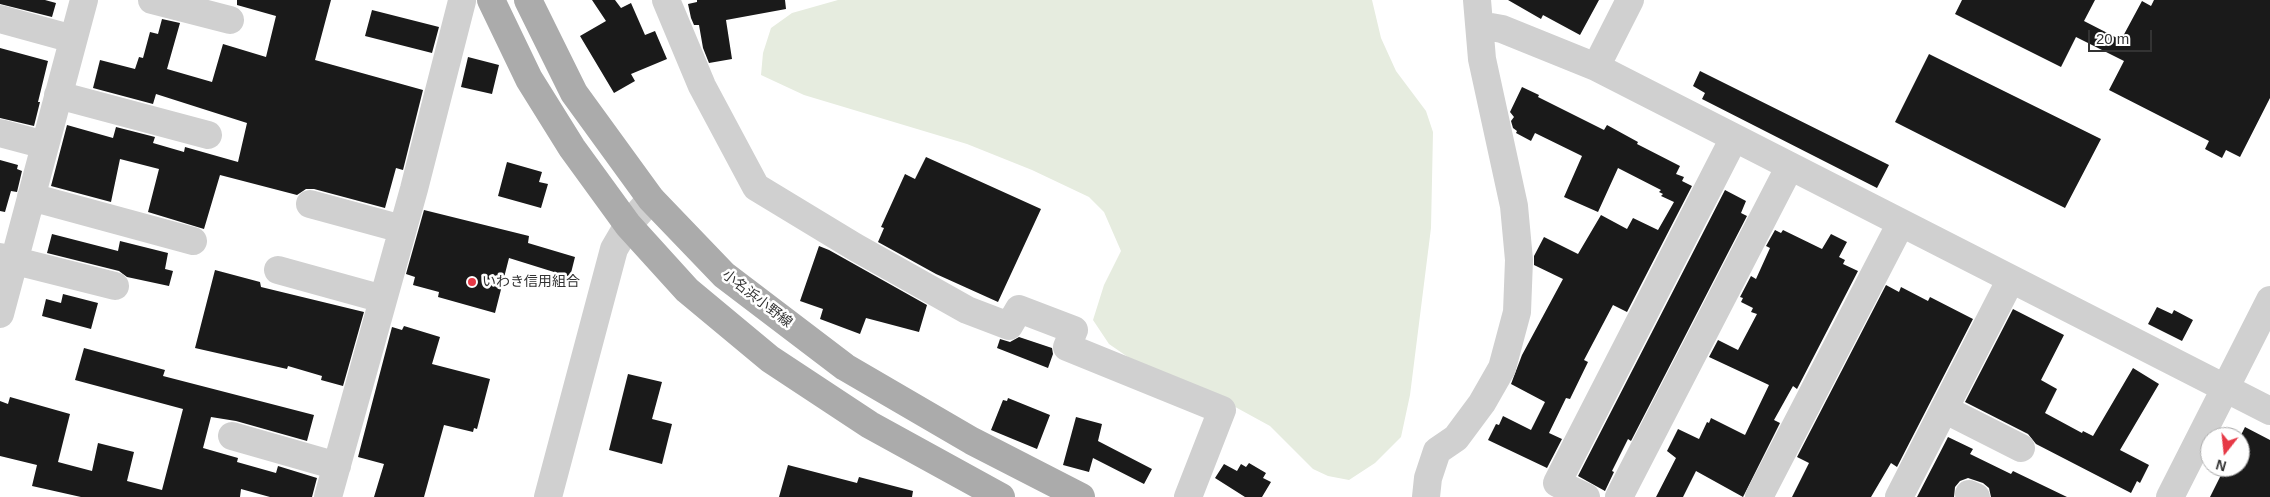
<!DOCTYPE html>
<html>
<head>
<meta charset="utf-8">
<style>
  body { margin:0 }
  #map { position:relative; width:2270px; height:497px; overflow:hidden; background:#fff; font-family:Helvetica,sans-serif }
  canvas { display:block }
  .north { position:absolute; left:2200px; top:427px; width:50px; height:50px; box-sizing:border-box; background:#fff; border:1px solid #adadad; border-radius:50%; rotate:196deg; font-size:14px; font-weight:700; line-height:20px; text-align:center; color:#333 }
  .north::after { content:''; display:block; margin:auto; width:18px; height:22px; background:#e63946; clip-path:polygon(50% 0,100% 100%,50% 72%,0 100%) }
  .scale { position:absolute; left:2088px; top:30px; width:64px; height:22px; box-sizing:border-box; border:2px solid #333; border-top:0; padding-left:6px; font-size:15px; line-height:18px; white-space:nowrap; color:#333; -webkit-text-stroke:4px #fff; paint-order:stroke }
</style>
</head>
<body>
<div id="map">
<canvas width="2270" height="497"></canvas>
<div class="north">N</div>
<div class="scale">20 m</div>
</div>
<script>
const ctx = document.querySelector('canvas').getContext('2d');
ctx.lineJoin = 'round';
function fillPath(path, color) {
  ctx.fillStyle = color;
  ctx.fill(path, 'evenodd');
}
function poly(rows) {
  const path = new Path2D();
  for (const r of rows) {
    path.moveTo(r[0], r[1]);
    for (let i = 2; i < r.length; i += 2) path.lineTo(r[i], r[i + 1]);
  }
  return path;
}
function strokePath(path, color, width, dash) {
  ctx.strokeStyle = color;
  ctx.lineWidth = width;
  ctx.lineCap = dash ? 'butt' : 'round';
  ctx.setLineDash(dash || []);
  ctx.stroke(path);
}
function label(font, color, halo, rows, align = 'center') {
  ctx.font = font + ' Helvetica,"Noto Sans JP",sans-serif';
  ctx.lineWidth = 5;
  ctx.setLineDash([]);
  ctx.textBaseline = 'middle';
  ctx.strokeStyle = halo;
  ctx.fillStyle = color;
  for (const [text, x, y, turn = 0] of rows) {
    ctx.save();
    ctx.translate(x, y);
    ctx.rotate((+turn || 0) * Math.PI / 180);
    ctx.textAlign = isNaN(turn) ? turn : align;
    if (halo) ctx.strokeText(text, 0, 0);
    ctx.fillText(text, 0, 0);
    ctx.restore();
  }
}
fillPath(poly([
  [838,0,1372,0,1381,38,1396,71,1426,111,1433,132,1431,228,1410,395,1401,437,1375,463,1349,480,1328,476,1313,469,1270,426,1228,403,1138,364,1109,344,1093,320,1104,285,1121,251,1104,212,1089,197,1032,170,967,144,804,95,761,75,763,53,771,28,792,13]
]), '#e6ecdf');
fillPath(poly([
  [0,0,45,0,56,3,52,17,0,4],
  [237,0,331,0,315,60,423,90,403,170,396,168,385,208,314,189,306,189,297,195,220,175,204,229,148,212,159,169,120,159,111,202,51,186,67,125,113,138,116,127,155,137,153,143,184,152,185,147,238,162,247,123,156,94,153,104,93,88,100,60,135,69,139,57,143,58,150,32,158,34,162,19,180,23,167,69,212,82,223,44,266,57,276,16,237,5],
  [592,0,615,0,621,8,631,3,645,35,655,31,667,59,631,74,635,81,614,93,580,36,606,21],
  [697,0,785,0,786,9,726,20,732,59,709,63,703,48,699,25,694,25,691,18,688,4,697,2],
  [1508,0,1599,0,1580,35,1543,15,1541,19],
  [1962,0,2095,0,2084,21,2121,40,2142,1,2151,6,2154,0,2270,0,2270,98,2240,157,2226,150,2222,158,2205,149,2209,141,2109,90,2124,61,2076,37,2061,67,1955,14],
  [372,10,439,27,432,53,365,36],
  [0,48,48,61,38,102,40,102,34,126,0,118],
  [1929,54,2101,139,2065,208,1895,122],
  [468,57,499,65,492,94,461,87],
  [1700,71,1889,165,1877,188,1702,99,1705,93,1693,86],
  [1522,87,1539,95,1538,97,1604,130,1607,125,1638,142,1637,144,1680,166,1676,174,1684,177,1682,181,1692,186,1627,312,1613,305,1584,360,1588,362,1570,399,1566,398,1549,433,1562,439,1547,468,1488,440,1496,424,1499,425,1503,416,1531,430,1545,402,1511,384,1522,355,1563,279,1534,265,1534,256,1544,237,1578,254,1601,215,1627,229,1633,218,1658,230,1674,202,1661,196,1663,194,1659,192,1661,190,1618,168,1598,212,1564,197,1582,156,1535,133,1531,141,1516,133,1517,131,1513,128,1511,121,1514,117,1510,112],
  [926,157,1041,209,998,302,936,274,878,242,884,228,881,227,905,174,915,179],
  [0,160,18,165,17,169,22,171,17,192,11,191,5,212,0,211],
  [507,162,542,172,539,182,548,184,541,208,498,196],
  [1725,190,1746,201,1741,213,1747,216,1631,441,1628,439,1612,471,1614,472,1605,491,1578,476],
  [424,210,529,236,528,243,575,257,570,277,509,258,495,313,438,297,439,292,413,285,415,277,406,274],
  [1775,230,1781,233,1783,230,1822,249,1831,234,1847,242,1839,257,1845,260,1843,264,1858,271,1797,389,1793,386,1774,420,1780,423,1743,497,1696,471,1683,497,1656,497,1676,458,1667,451,1678,429,1699,439,1707,422,1709,423,1711,418,1745,435,1769,385,1709,357,1718,340,1738,350,1757,314,1751,312,1753,308,1741,302,1743,298,1740,297,1751,276,1756,279,1770,248,1766,246],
  [52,234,118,251,120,241,168,253,165,269,173,271,169,286,127,277,119,271,47,253],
  [819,246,829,250,927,305,919,332,866,318,860,334,820,319,823,309,800,301],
  [215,270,260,282,261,287,364,312,343,386,321,380,322,376,288,366,287,369,195,348],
  [1886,285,1899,292,1901,287,1928,301,1930,297,1973,319,1897,467,1891,463,1871,497,1792,497,1809,463,1797,457],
  [63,294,98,303,91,329,42,316,46,299,61,303],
  [2157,307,2172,314,2174,310,2193,320,2182,341,2148,324],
  [2013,309,2064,335,2041,380,2057,389,2045,413,2082,433,2083,431,2093,436,2133,368,2159,384,2120,450,2149,465,2140,483,2137,481,2131,493,2036,444,2028,434,1965,402],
  [404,326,440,337,432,364,490,379,477,429,474,428,473,432,444,425,424,497,374,497,384,464,358,457,392,327,402,330],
  [1019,337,1052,348,1053,354,1048,368,997,348,1000,339,1010,342],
  [84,348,165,370,163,376,314,415,307,441,236,421,211,417,203,448,238,458,237,462,276,473,278,466,317,478,312,497,270,497,241,489,240,497,81,497,32,486,37,465,0,456,0,401,8,404,10,397,70,414,58,462,92,471,98,443,134,452,127,481,162,490,183,409,75,380],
  [628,374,662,382,652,419,672,424,662,464,609,450],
  [1008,398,1050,415,1037,449,991,430,1003,400,1007,401],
  [1076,417,1102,424,1098,441,1152,469,1144,484,1093,458,1089,472,1063,465],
  [2245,427,2270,440,2270,497,2210,497,2225,467,2240,467,2240,437],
  [1948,437,1973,449,1970,454,2011,474,2013,471,2067,497,1991,497,1989,488,1983,483,1968,478,1960,481,1955,487,1954,497,1917,497],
  [1249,463,1266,473,1263,478,1271,482,1262,497,1245,497,1215,478,1224,464,1237,471,1241,464,1246,467],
  [788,465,857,483,859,477,913,491,912,497,779,497]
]), '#1a1a1a');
strokePath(poly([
  [152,0,230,20],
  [666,0,702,86,756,187,855,247,967,310,1009,326,1019,309,1074,330,1067,347,1222,410,1188,497],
  [0,19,73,39],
  [1480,25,1502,29,1596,67,2270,411],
  [1596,67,1630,0],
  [58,95,208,135],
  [0,133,45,145],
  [31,197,193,241],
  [310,204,402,229],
  [0,257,115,286],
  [278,270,383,299],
  [0,314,84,0],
  [1944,409,2021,448],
  [232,436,337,466],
  [1969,494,1976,497],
  [328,497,414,189,462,1],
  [548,497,614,249,628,225,651,199],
  [1426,497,1428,478,1437,451,1456,438,1482,403,1502,368,1517,312,1519,260,1514,206,1482,59,1477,0],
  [1586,497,1557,483,1734,138],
  [1619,497,1790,166],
  [1759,497,1901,223],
  [1899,497,2011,279],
  [2170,497,2270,300]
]), '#d0d0d0', 28);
strokePath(poly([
  [491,0,529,79,572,148,628,225,687,290,770,359,870,425,1001,497],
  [528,0,574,93,651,199,724,275,845,367,972,441,1081,497]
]), '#ababab', 28);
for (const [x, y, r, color] of [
  [472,282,5,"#e63946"]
]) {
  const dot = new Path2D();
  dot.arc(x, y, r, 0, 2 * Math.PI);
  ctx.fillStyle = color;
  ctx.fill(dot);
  strokePath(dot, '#fff', 2);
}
label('14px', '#333', '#fff', [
  ["いわき信用組合",482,282]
], 'left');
label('14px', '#333', '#fff', [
  ["小名浜小野線",757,299,38]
]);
</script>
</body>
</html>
